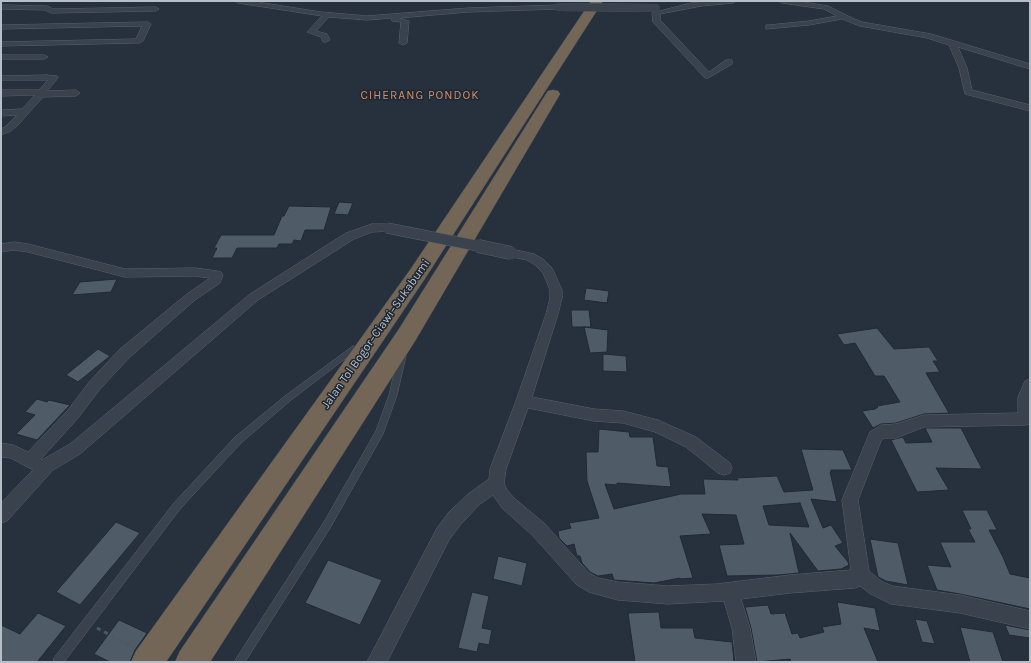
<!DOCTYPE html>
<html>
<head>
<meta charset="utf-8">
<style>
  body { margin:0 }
  #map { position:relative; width:1031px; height:663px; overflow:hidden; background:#26313d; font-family:Karla,sans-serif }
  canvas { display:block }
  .frame { position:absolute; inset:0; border:2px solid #b6bec8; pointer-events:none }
</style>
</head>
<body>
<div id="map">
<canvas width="1031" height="663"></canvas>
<div class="frame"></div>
</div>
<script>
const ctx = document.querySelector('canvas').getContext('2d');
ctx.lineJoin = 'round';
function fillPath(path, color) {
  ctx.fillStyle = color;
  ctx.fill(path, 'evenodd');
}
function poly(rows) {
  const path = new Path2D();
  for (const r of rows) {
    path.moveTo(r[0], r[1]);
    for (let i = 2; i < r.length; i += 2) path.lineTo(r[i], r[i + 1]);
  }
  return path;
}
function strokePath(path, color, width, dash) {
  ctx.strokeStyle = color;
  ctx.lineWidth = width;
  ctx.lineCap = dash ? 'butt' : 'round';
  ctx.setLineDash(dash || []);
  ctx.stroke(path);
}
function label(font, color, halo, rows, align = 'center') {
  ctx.font = font + ' Karla,sans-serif';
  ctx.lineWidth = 3;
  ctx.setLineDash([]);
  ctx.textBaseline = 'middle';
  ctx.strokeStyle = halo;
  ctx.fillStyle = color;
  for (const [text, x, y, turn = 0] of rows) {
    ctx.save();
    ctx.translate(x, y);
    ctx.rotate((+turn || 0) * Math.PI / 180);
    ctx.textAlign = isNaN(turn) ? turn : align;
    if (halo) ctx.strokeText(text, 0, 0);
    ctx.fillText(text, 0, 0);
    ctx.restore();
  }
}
const building = poly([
  [339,202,353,203,348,215,334,214,339,202],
  [289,206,331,207,324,230,305,230,301,241,294,240,292,244,279,244,277,248,237,248,232,258,212,258,217,248,214,248,221,235,274,235,282,216,284,216,289,206],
  [117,279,111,292,72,295,80,282,117,279],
  [586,288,609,291,607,303,584,300,586,288],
  [571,310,589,310,591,327,572,327,571,310],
  [584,327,608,330,607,352,590,353,584,327],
  [877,328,894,349,929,347,938,361,933,361,940,372,926,373,949,413,924,414,896,423,881,424,873,428,862,411,875,409,878,407,877,406,900,402,884,376,875,376,855,343,844,345,837,334,877,328],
  [98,349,110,356,78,382,66,375,98,349],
  [603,354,626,356,627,372,603,371,603,354],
  [37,399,47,402,49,400,70,405,37,440,16,434,35,415,25,412,37,399],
  [925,428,961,428,982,469,936,468,949,490,917,492,891,440,903,437,906,443,932,442,925,428],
  [599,429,629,432,630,437,653,437,657,466,668,467,671,487,617,483,617,485,605,484,614,509,681,494,705,494,703,479,738,480,737,478,777,476,784,492,813,490,801,449,843,450,852,470,831,470,831,472,830,472,837,502,811,499,823,528,831,525,843,543,835,546,848,562,849,565,841,569,818,571,790,533,799,573,778,575,727,576,719,545,744,544,736,515,702,514,711,534,680,536,693,578,681,579,680,578,654,583,614,580,612,574,598,576,590,572,582,563,580,556,577,556,574,544,567,546,559,538,558,531,571,528,569,523,599,518,587,481,586,452,598,452,599,429],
  [800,503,809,527,769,525,763,506,800,503],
  [962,510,987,510,997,530,989,530,1003,557,1010,574,1030,578,1030,609,960,594,937,590,927,565,951,567,940,542,975,542,968,529,971,529,962,510],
  [116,522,140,533,80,605,56,592,116,522],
  [870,539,898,543,908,585,886,581,878,577,870,539],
  [498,556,527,563,522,586,493,579,498,556],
  [328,560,382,580,360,625,305,603,328,560],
  [472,592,489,596,482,628,492,630,489,645,479,643,477,652,458,648,472,592],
  [837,602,875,608,880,631,864,628,878,662,791,662,790,659,757,662,751,628,745,607,768,605,771,614,785,613,792,634,798,633,800,638,824,632,822,627,841,624,837,602],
  [659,612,661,628,693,628,695,638,732,642,734,662,635,662,628,613,659,612],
  [38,613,66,626,37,662,1,662,1,625,20,634,38,613],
  [915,619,927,621,935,644,922,642,915,619],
  [119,620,147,633,135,650,130,662,110,662,94,654,119,620],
  [1005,625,1030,630,1030,638,1009,635,1005,625],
  [960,627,993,632,1003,662,970,662,960,627]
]);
fillPath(building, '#4f5c68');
strokePath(building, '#212a34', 1);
const lane = poly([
  [353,346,365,349,366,351,365,353,362,354,354,352,291,400,241,443,180,509,64,662,53,662,54,658,174,503,235,437,285,396,353,346],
  [402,353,405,354,406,356,397,395,383,434,330,528,245,662,234,662,324,522,376,431,389,395,398,356,399,354,402,353]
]);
const street = poly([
  [235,1,251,1,321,12,367,16,468,8,558,5,561,7,558,9,468,12,399,18,409,21,407,43,403,45,399,43,401,22,392,21,391,18,367,20,329,17,316,31,327,34,330,40,326,42,323,42,321,37,307,32,322,16,238,3,235,1],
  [712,1,736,1,733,3,701,6,660,14,660,20,709,72,726,60,732,60,732,64,708,78,705,78,653,22,652,13,691,3,712,1],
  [779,1,797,1,828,6,852,18,862,22,931,34,1030,64,1030,69,958,47,967,68,972,90,1030,105,1030,111,965,94,959,68,949,45,927,38,860,26,842,19,809,25,766,29,766,25,769,25,809,21,837,16,824,9,782,3,779,1],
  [1,5,47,6,53,9,156,7,159,9,156,11,51,13,45,10,1,9,1,5],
  [147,22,151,24,143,41,139,43,1,46,1,42,136,39,142,26,1,29,1,25,147,22],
  [1,55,44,55,48,57,44,59,1,59,1,55],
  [47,75,57,76,58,78,47,91,76,90,80,93,76,96,43,97,18,125,11,131,1,135,1,129,5,127,17,115,1,116,1,110,22,109,35,95,1,96,1,90,39,90,48,80,1,80,1,76,47,75],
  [372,224,387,224,391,225,393,228,391,231,372,232,354,239,258,300,80,454,53,470,7,521,1,523,1,503,33,470,11,458,1,457,1,443,13,445,28,452,68,410,90,381,120,349,187,294,210,278,195,276,125,277,28,252,14,250,1,252,1,244,14,242,28,244,125,269,195,268,217,271,221,272,223,275,220,283,195,300,130,357,100,389,78,418,41,459,42,460,70,444,250,294,346,233,372,224],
  [511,249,534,254,543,259,552,268,562,290,562,298,558,314,532,397,594,409,623,411,658,420,696,437,730,463,732,468,730,473,724,475,718,473,686,447,655,432,623,423,594,421,528,408,506,469,504,483,507,490,514,498,544,523,589,573,598,578,618,582,668,586,717,584,790,575,851,570,842,500,870,432,881,425,896,424,924,415,1018,413,1018,397,1025,381,1030,379,1030,424,1026,425,924,427,896,438,884,438,881,441,858,500,869,571,881,581,892,586,960,595,1030,611,1030,629,960,613,891,604,869,593,860,586,855,588,790,593,741,599,750,628,756,662,736,662,732,628,724,601,668,604,618,600,589,592,577,585,532,535,502,508,493,495,480,504,461,524,449,540,387,662,367,662,437,528,449,512,468,494,489,479,490,469,516,401,546,314,550,298,550,290,543,273,535,265,527,260,507,256,505,253,507,250,511,249]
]);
const highway = poly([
  [591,1,603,1,424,280,166,662,131,662,136,651,410,270,591,1],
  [553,90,558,91,560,94,415,341,210,662,175,662,180,651,399,329,546,94,548,91,553,90]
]);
strokePath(lane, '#58616b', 1);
strokePath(street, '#58616b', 1);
strokePath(highway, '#454e58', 1);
strokePath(poly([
  [97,628,133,647]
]), '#485c5d', 3, [4, 4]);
fillPath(lane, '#3a434d');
fillPath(street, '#3a434d');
fillPath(highway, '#736657');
const streetBridgeFar2 = poly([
  [558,7,656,8]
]);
const streetBridgeFar1 = poly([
  [387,228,483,247]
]);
const streetBridge = poly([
  [478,246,511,253]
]);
strokePath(streetBridgeFar2, '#58616b', 8, []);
strokePath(streetBridgeFar1, '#58616b', 11, []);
strokePath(streetBridge, '#58616b', 14, []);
strokePath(streetBridgeFar2, '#3a434d', 8);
strokePath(streetBridgeFar1, '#3a434d', 10);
strokePath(streetBridge, '#3a434d', 13);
ctx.letterSpacing = '1px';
label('12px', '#ce8f6b', '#1f2832', [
  ["CIHERANG PONDOK",420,96]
]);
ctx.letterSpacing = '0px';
label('12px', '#b6bec8', '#1f2832', [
  ["Jalan Tol Bogor–Ciawi–Sukabumi",376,334,-55]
]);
</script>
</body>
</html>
